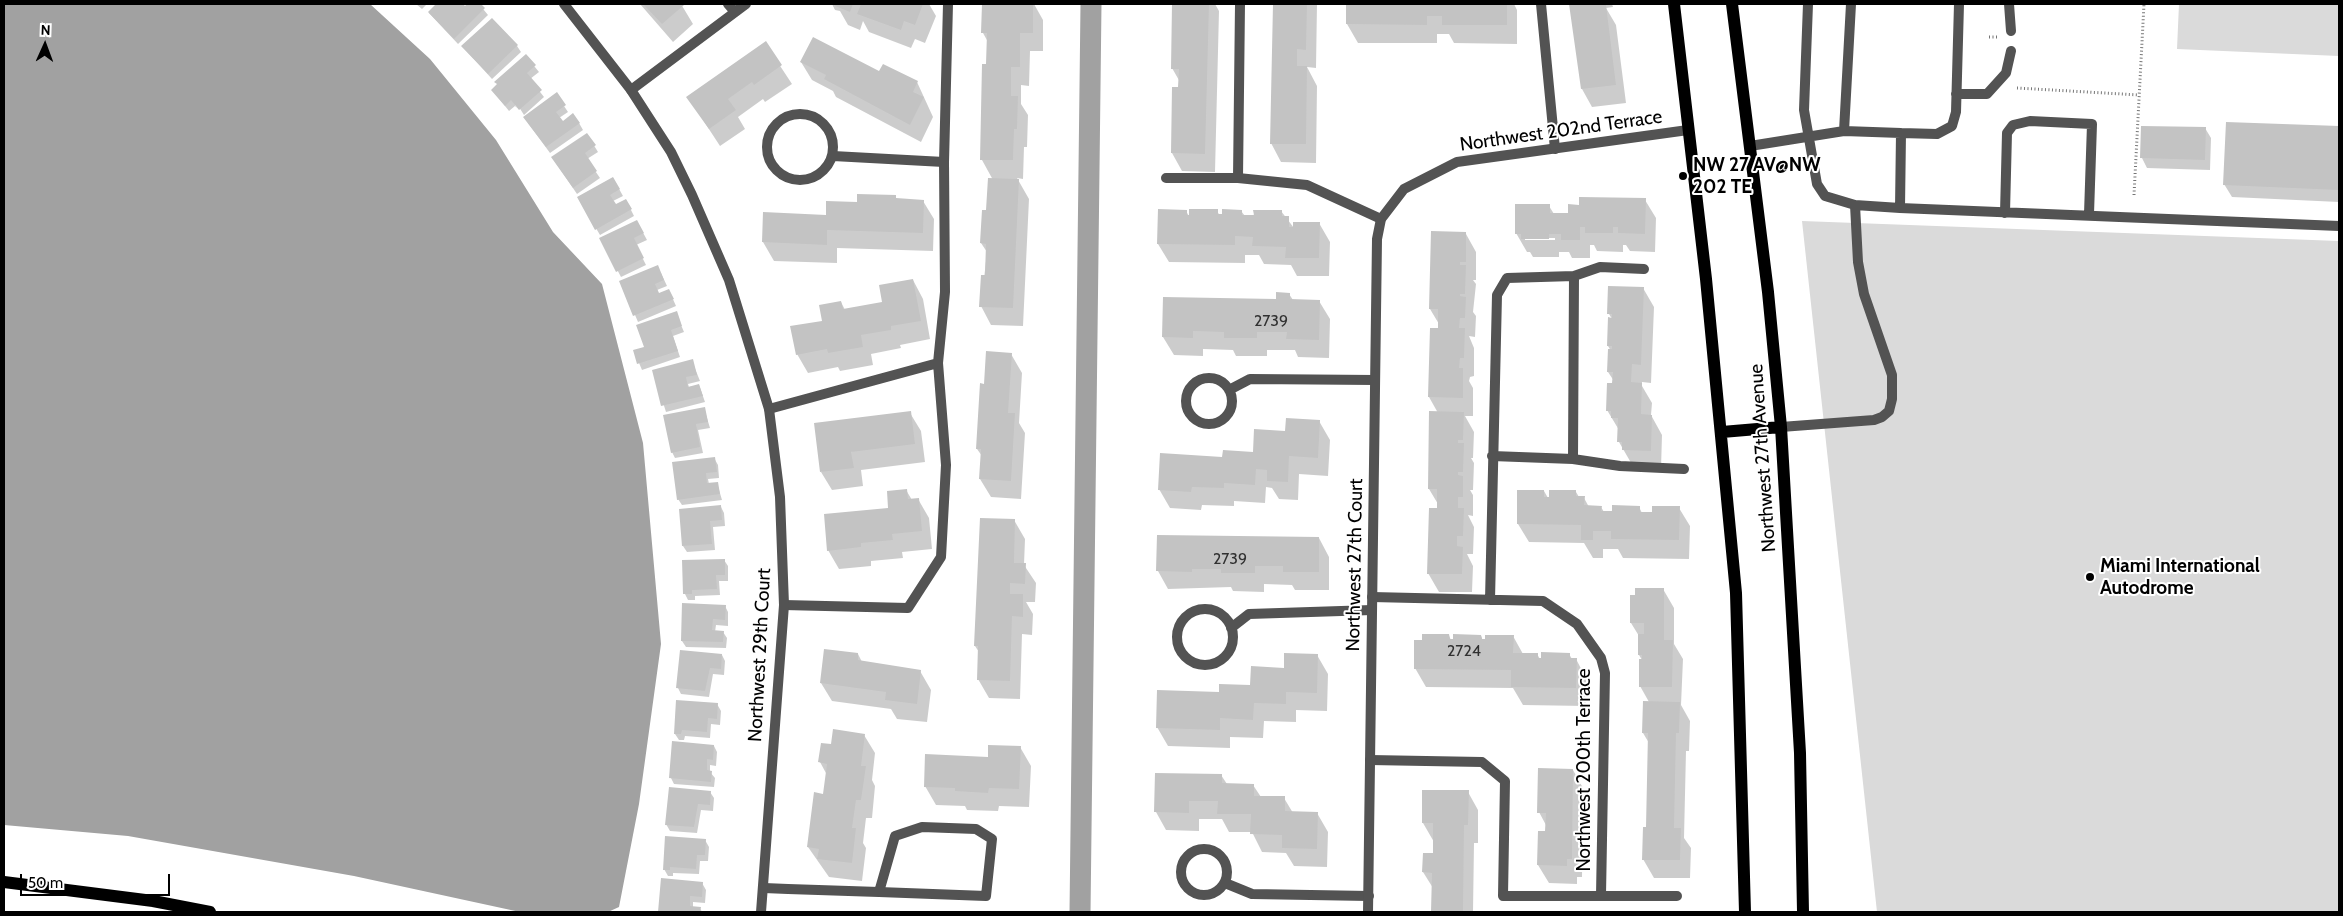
<!DOCTYPE html>
<html>
<head>
<meta charset="utf-8">
<style>
  body { margin:0 }
  #map { position:relative; width:2343px; height:916px; overflow:hidden; background:#fff; font-family:Cabin,sans-serif }
  canvas { display:block }
  .frame { position:absolute; inset:0; border:5px solid #000; pointer-events:none }
  .north { position:absolute; left:20px; top:20px; width:50px; height:50px; -webkit-text-stroke:4px #fff; paint-order:stroke; rotate:2deg; font-size:14px; font-weight:700; line-height:20px; text-align:center; color:#000 }
  .north::after { content:''; display:block; margin:auto; width:18px; height:22px; background:#000; clip-path:polygon(50% 0,100% 100%,50% 72%,0 100%) }
  .scale { position:absolute; left:20px; top:874px; width:150px; height:22px; box-sizing:border-box; border:2px solid #000; border-top:0; padding-left:6px; font-size:15px; line-height:18px; white-space:nowrap; color:#000; -webkit-text-stroke:4px #fff; paint-order:stroke }
</style>
</head>
<body>
<div id="map">
<canvas width="2343" height="916"></canvas>
<div class="frame"></div>
<div class="north">N</div>
<div class="scale">50 m</div>
</div>
<script>
const ctx = document.querySelector('canvas').getContext('2d');
ctx.lineJoin = 'round';
function fillPath(path, color) {
  ctx.fillStyle = color;
  ctx.fill(path, 'evenodd');
}
function poly(rows) {
  const path = new Path2D();
  for (const r of rows) {
    if (r.length === 3) {
      path.moveTo(r[0] + r[2], r[1]);
      path.arc(r[0], r[1], r[2], 0, 2 * Math.PI);
      continue;
    }
    path.moveTo(r[0], r[1]);
    for (let i = 2; i < r.length; i += 2) path.lineTo(r[i], r[i + 1]);
  }
  return path;
}
function strokePath(path, color, width, dash) {
  ctx.strokeStyle = color;
  ctx.lineWidth = width;
  ctx.lineCap = dash ? 'butt' : 'round';
  ctx.setLineDash(dash || []);
  ctx.stroke(path);
}
function label(font, color, halo, rows, align = 'center') {
  ctx.font = font + ' Cabin,sans-serif';
  ctx.lineWidth = 4;
  ctx.setLineDash([]);
  ctx.textBaseline = 'middle';
  ctx.strokeStyle = halo;
  ctx.fillStyle = color;
  for (const [text, x, y, turn = 0] of rows) {
    ctx.save();
    ctx.translate(x, y);
    ctx.rotate((+turn || 0) * Math.PI / 180);
    ctx.textAlign = isNaN(turn) ? turn : align;
    if (halo) ctx.strokeText(text, 0, 0);
    ctx.fillText(text, 0, 0);
    ctx.restore();
  }
}
fillPath(poly([
  [2179,4,2339,4,2339,56,2177,49],
  [1802,221,2339,241,2339,912,1877,912]
]), '#dadada');
fillPath(poly([
  [4,4,370,4,430,59,496,140,553,232,602,284,643,443,661,644,639,804,619,907,608,912,520,912,354,876,128,836,4,825]
]), '#a1a1a1');
fillPath(poly([
  [416,4,427,4,422,9],
  [438,4,460,4,465,8,469,4,479,4,488,15,458,44,429,13],
  [640,4,681,4,693,24,673,42],
  [832,4,929,4,936,16,925,43,915,39,911,48,869,32,863,21,860,30,848,25,840,11,835,10],
  [983,4,1034,4,1043,20,1043,51,1030,51,1029,86,1021,85,1021,104,1028,115,1027,147,1024,147,1023,179,1017,178,1029,199,1023,326,991,325,981,306,987,252,981,243,993,180,982,160,988,42,983,33],
  [1174,4,1215,4,1219,11,1215,172,1182,171,1172,153,1180,82,1172,68],
  [1274,4,1317,4,1316,68,1307,67,1317,86,1316,163,1281,162,1271,143],
  [1347,4,1514,4,1517,10,1517,44,1454,43,1449,34,1437,34,1437,43,1358,43,1347,24],
  [1570,4,1612,4,1613,7,1606,8,1616,25,1626,103,1592,107,1582,89],
  [765,43,792,84,765,102,763,99,738,117,745,129,720,146,688,97],
  [517,46,521,52,492,79,463,47],
  [526,56,539,72,530,79,544,97,524,115,517,104,515,105,517,108,515,106,509,111,492,90],
  [801,62,880,72,917,82,933,117,921,142,836,97,833,91,812,80],
  [564,106,568,112,559,118,563,123,579,123,583,130,550,153,528,123],
  [2227,123,2339,128,2339,202,2232,197,2224,184],
  [2205,128,2211,138,2210,170,2147,168,2142,158],
  [587,134,598,152,587,159,600,178,577,194,556,163],
  [613,178,623,196,613,201,615,206,626,200,634,216,600,235,578,198],
  [897,200,923,201,934,219,933,251,837,248,837,263,774,261,763,242,764,214,827,216,858,203],
  [1645,200,1656,218,1655,252,1630,251,1626,245,1623,245,1623,252,1597,251,1594,245,1590,245,1590,258,1572,258,1569,252,1559,252,1559,257,1533,257,1530,252,1527,252,1516,233,1549,206,1554,214,1569,215,1580,206],
  [1525,238,1555,238,1555,240,1525,240],
  [1159,210,1186,211,1190,218,1217,211,1220,216,1241,211,1245,216,1281,211,1294,228,1319,223,1330,242,1329,276,1297,276,1291,265,1264,264,1259,255,1245,255,1245,263,1169,262,1158,244],
  [640,227,647,240,636,245,646,265,621,277,601,239],
  [1466,234,1476,252,1476,280,1473,280,1476,284,1473,312,1476,316,1475,337,1469,336,1474,348,1474,376,1470,377,1469,381,1473,388,1473,416,1465,416,1474,432,1473,458,1471,458,1474,463,1473,490,1470,490,1473,495,1473,516,1468,515,1474,527,1473,554,1467,554,1473,566,1472,592,1439,592,1428,573,1438,504,1429,489,1438,413,1429,397,1439,324,1430,309],
  [661,273,667,286,657,290,659,295,672,297,676,306,638,322,621,282],
  [913,280,923,299,930,339,900,345,901,348,871,354,873,365,840,371,838,367,808,373,797,354,841,302,845,310,884,303],
  [1643,288,1654,307,1651,383,1642,382,1642,386,1652,403,1651,415,1662,435,1661,469,1634,468,1619,442,1619,430,1607,410,1614,381,1608,372,1611,351,1608,346,1612,319,1609,314],
  [1289,294,1293,300,1319,301,1330,319,1329,358,1298,357,1295,350,1267,350,1267,356,1236,356,1233,350,1203,349,1203,356,1174,355,1163,337,1277,300],
  [676,313,684,332,673,336,680,357,642,370,634,351,646,348],
  [1011,354,1022,373,1019,423,1025,433,1021,499,991,497,980,479,982,456,977,449,985,385],
  [692,361,700,381,688,384,689,387,699,385,705,402,666,412,653,371],
  [704,408,710,428,698,430,703,453,675,458,672,452],
  [910,413,921,431,925,462,861,470,863,486,832,490,821,472],
  [1319,421,1330,440,1328,476,1299,474,1298,500,1279,499,1272,488,1266,487,1265,503,1234,501,1234,506,1202,505,1201,510,1170,508,1159,489,1224,458,1254,453,1286,433],
  [714,458,718,465,719,478,708,479,709,484,717,483,722,500,682,505,678,499],
  [906,490,912,500,918,499,929,518,932,549,902,552,903,558,871,561,871,566,839,569,828,550,890,509],
  [1544,491,1548,498,1576,492,1579,497,1584,498,1589,507,1601,507,1604,512,1639,507,1642,513,1653,513,1679,508,1690,526,1689,559,1623,558,1618,549,1603,549,1603,558,1593,558,1584,543,1529,542,1518,524],
  [721,507,724,513,725,526,713,527,715,550,687,552,683,546],
  [1014,520,1025,539,1024,565,1036,583,1035,602,1026,602,1033,614,1032,635,1022,634,1020,699,989,698,978,679,979,652,975,646],
  [1319,538,1329,557,1329,590,1295,590,1292,585,1264,584,1264,592,1233,591,1231,587,1168,589,1158,571],
  [724,560,728,566,728,581,719,581,720,595,695,596,695,600,688,600,685,594],
  [1663,589,1674,608,1674,644,1683,659,1681,705,1690,721,1689,751,1686,751,1684,838,1691,848,1690,878,1654,878,1643,859,1647,828,1649,743,1643,733,1649,702,1640,686,1642,660,1639,655,1639,636,1631,623],
  [725,606,728,612,728,626,716,625,715,632,723,632,727,638,726,648,686,647,682,641],
  [1449,636,1451,640,1481,636,1483,641,1513,636,1523,654,1537,654,1540,659,1569,654,1572,659,1576,659,1586,678,1586,706,1523,705,1513,688,1426,687,1415,668],
  [858,654,862,662,920,671,931,690,927,722,897,719,891,709,832,701,821,683],
  [722,655,725,661,724,675,713,674,709,697,681,694,678,688],
  [1317,655,1328,674,1327,711,1296,710,1296,722,1264,721,1263,738,1230,737,1230,748,1168,746,1157,727,1220,693,1251,687],
  [717,704,721,711,720,725,711,724,710,738,685,736,684,740,679,740,675,734],
  [864,735,875,753,872,780,875,786,872,818,866,818,863,843,866,848,862,881,829,877,808,847,824,795,827,775,820,762,832,746],
  [673,743,714,746,717,752,716,766,710,765,710,772,715,778,714,787,674,784,671,778],
  [1020,747,1031,766,1029,807,999,806,998,811,967,810,965,806,936,805,925,786,989,758],
  [1573,770,1583,788,1582,877,1577,877,1577,884,1549,883,1538,865,1547,827,1539,812],
  [1221,775,1227,784,1253,785,1261,797,1284,798,1293,813,1317,813,1328,832,1327,867,1294,866,1286,853,1262,852,1252,832,1229,832,1222,819,1199,819,1199,831,1166,830,1156,812],
  [710,792,714,798,713,811,701,810,697,833,670,831,666,824],
  [1468,792,1478,810,1478,843,1474,843,1473,912,1433,912,1433,888,1423,872,1434,854,1434,842,1423,823],
  [705,840,709,847,708,861,700,861,699,874,673,873,673,876,668,876,664,869],
  [662,880,702,883,706,890,705,903,693,902,693,907,700,908,702,912,659,912]
]), '#0003');
strokePath(poly([
  [1080,912,1091,4]
]), '#a1a1a1', 21);
fillPath(poly([
  [436,4,463,4,465,6,467,4,481,4,485,8,454,39,428,12],
  [643,4,682,4,684,5,662,24],
  [836,4,853,4,850,12,835,6],
  [861,4,923,4,915,25,904,21,901,30,857,14],
  [982,4,1033,4,1033,33,1020,33,1020,67,1011,67,1011,96,1018,96,1017,129,1014,129,1013,160,980,160,982,64,986,64,987,33,981,33],
  [1172,4,1209,4,1205,154,1171,153,1172,87,1178,87,1179,69,1171,69],
  [1273,4,1307,4,1306,50,1297,49,1297,66,1307,66,1306,144,1270,144],
  [1346,4,1507,4,1507,25,1442,25,1442,16,1427,16,1427,25,1346,24],
  [1569,4,1606,5,1616,85,1581,89],
  [492,18,518,45,488,74,461,46],
  [813,37,879,71,883,64,918,81,913,92,924,97,910,125,824,79,826,75,800,62],
  [766,41,782,65,754,85,752,82,728,99,736,110,709,129,686,97],
  [526,54,536,65,527,73,542,90,519,110,511,100,505,106,491,90,497,84,494,82],
  [557,92,566,105,556,112,563,121,573,113,580,123,546,147,523,117],
  [2226,122,2339,126,2339,190,2223,185],
  [2141,126,2206,127,2205,160,2140,158],
  [587,133,596,145,585,153,597,171,573,188,551,157],
  [613,177,620,189,610,195,616,204,626,199,632,209,595,230,577,197],
  [988,178,1019,179,1013,308,979,307,981,275,985,275,986,244,980,243,982,210,986,210],
  [857,194,896,195,896,198,924,200,923,233,827,230,827,245,762,242,763,212,826,215,826,201,857,202],
  [1579,197,1646,198,1645,234,1618,233,1618,227,1613,227,1613,233,1585,233,1585,227,1580,227,1580,240,1561,240,1561,234,1549,234,1549,239,1521,239,1521,234,1515,234,1515,204,1550,204,1550,213,1568,213,1568,204,1579,205],
  [1158,209,1187,210,1187,215,1189,215,1189,209,1218,209,1218,214,1222,214,1222,209,1242,210,1242,215,1254,215,1253,210,1282,210,1282,216,1289,216,1289,227,1293,227,1293,222,1320,222,1319,258,1285,258,1286,247,1252,246,1253,237,1235,236,1235,245,1157,244],
  [637,220,644,233,634,238,644,258,616,272,599,238],
  [1431,231,1466,232,1466,262,1460,262,1460,265,1466,265,1465,294,1460,294,1460,296,1466,297,1465,318,1460,318,1459,328,1465,328,1464,358,1460,358,1459,368,1463,368,1463,398,1428,397,1430,328,1438,328,1438,309,1429,309],
  [658,265,664,280,655,284,659,293,669,289,674,299,633,316,619,281],
  [913,279,921,321,891,326,891,330,861,335,863,347,828,353,827,349,796,355,790,326,822,321,819,305,841,301,843,309,882,302,879,285],
  [1608,286,1644,287,1641,365,1632,364,1631,382,1642,383,1641,414,1652,415,1651,451,1622,450,1622,442,1617,442,1618,418,1611,418,1611,411,1606,411,1607,383,1612,383,1613,372,1607,372,1608,349,1612,349,1612,346,1607,346,1608,317,1612,318,1612,314,1607,314],
  [1276,292,1290,293,1290,299,1320,300,1319,340,1286,339,1287,332,1257,332,1257,338,1224,338,1224,332,1193,331,1193,338,1162,337,1163,297,1276,299],
  [677,311,682,326,671,330,678,351,637,364,633,350,644,347,636,325],
  [986,351,1012,353,1008,413,1015,413,1011,481,979,479,981,449,976,449,980,383,984,384],
  [693,359,697,375,686,377,688,387,699,384,703,396,661,406,652,370],
  [705,407,708,422,696,424,700,447,671,453,663,415],
  [911,411,915,444,851,452,854,468,820,472,814,423],
  [1429,411,1464,412,1463,440,1458,440,1458,443,1464,443,1463,472,1458,472,1458,475,1463,476,1463,497,1458,497,1458,508,1464,508,1463,536,1457,536,1457,546,1463,547,1462,574,1427,574,1429,508,1437,508,1437,489,1428,489],
  [1286,418,1320,420,1318,458,1289,456,1288,482,1267,481,1267,470,1256,469,1255,485,1224,483,1224,488,1192,487,1191,492,1158,490,1160,453,1222,457,1223,450,1253,452,1254,429,1285,431],
  [715,457,717,472,706,473,707,483,718,482,720,494,677,500,672,462],
  [907,489,908,499,919,498,922,531,892,534,893,540,861,543,861,547,827,551,824,514,888,508,887,491],
  [1517,490,1544,490,1544,497,1549,497,1549,490,1576,490,1576,496,1585,496,1584,505,1602,506,1601,511,1612,511,1612,505,1640,506,1640,512,1652,512,1652,506,1680,506,1679,540,1611,539,1611,531,1593,531,1593,540,1581,540,1581,525,1517,524],
  [721,505,722,520,710,521,712,544,682,546,679,509],
  [980,518,1015,519,1014,563,1026,563,1025,584,1010,583,1010,594,1023,594,1023,617,1012,616,1010,681,977,680,978,646,974,646],
  [1157,535,1319,537,1319,572,1283,572,1283,566,1255,566,1255,573,1221,573,1221,569,1192,569,1192,572,1156,571],
  [725,559,725,575,716,575,717,589,692,590,692,594,683,594,682,560],
  [1635,588,1664,588,1664,640,1673,640,1672,687,1639,687,1639,659,1642,659,1642,655,1638,655,1638,634,1644,634,1644,623,1630,623,1630,595,1635,595],
  [682,603,726,605,725,620,713,619,712,630,724,631,723,642,681,641],
  [1422,634,1449,634,1450,639,1453,639,1453,634,1481,635,1482,639,1485,639,1485,635,1514,635,1513,653,1538,653,1538,658,1541,658,1541,652,1570,653,1570,658,1577,658,1576,688,1511,687,1511,670,1414,669,1414,640,1422,640],
  [824,649,858,653,858,660,921,670,917,704,885,700,886,692,820,683],
  [680,650,722,654,721,669,710,668,705,691,676,688],
  [1284,653,1318,654,1317,693,1286,692,1286,704,1254,703,1253,720,1220,718,1220,730,1156,728,1157,690,1219,692,1219,684,1250,685,1251,666,1284,668],
  [676,700,718,703,717,719,708,718,707,732,682,730,681,734,674,734],
  [1643,701,1680,702,1679,733,1676,733,1674,828,1681,828,1680,860,1642,860,1643,827,1646,827,1648,733,1642,733],
  [833,729,865,734,861,766,866,766,861,800,856,800,852,828,856,828,852,863,817,859,819,849,807,847,814,792,823,794,827,764,818,762,821,743,831,744],
  [672,741,714,745,713,760,707,759,707,770,712,771,711,782,669,778],
  [988,745,1021,746,1019,789,989,788,988,793,955,791,955,788,924,787,925,754,988,757],
  [1538,768,1573,769,1572,859,1567,859,1567,866,1537,865,1538,831,1545,831,1546,813,1537,813],
  [1155,773,1222,774,1222,783,1254,784,1254,796,1285,796,1285,811,1318,812,1317,849,1282,848,1282,835,1250,834,1251,814,1217,814,1218,801,1189,801,1189,813,1154,812],
  [669,787,711,791,710,805,698,804,694,827,665,825],
  [1422,790,1469,790,1468,825,1464,825,1463,912,1431,912,1432,873,1422,872,1423,853,1433,853,1433,823,1422,823],
  [665,836,706,839,705,855,697,855,696,869,670,867,670,870,663,870],
  [661,878,703,882,702,897,690,896,690,906,701,907,700,912,658,912]
]), '#c3c3c3');
strokePath(poly([
  [1989,37,1998,37],
  [2017,88,2139,95],
  [2134,195,2144,4]
]), '#757575', 3, [1, 2.5]);
strokePath(poly([
  [1808,4,1804,110,1817,184,1825,196,1855,205,1900,208,2339,226],
  [1851,4,1844,131,1901,133],
  [2009,4,2011,31],
  [1956,94,1987,94,2006,73,2011,51],
  [1750,146,1844,131],
  [1900,208,1901,133,1937,134,1952,126,1956,112,1959,4],
  [2005,213,2007,133,2013,125,2030,121,2092,124,2089,214],
  [1781,427,1874,420,1882,417,1889,411,1892,399,1892,375,1864,294,1858,262,1855,205]
]), '#535353', 10);
strokePath(poly([
  [728,4,735,12],
  [1541,4,1555,149],
  [631,90,746,4],
  [800,147,33],
  [833,156,944,162],
  [1166,178,1238,178,1307,185,1381,219],
  [1238,178,1240,4],
  [1209,401,23],
  [1229,390,1250,379,1375,380],
  [769,409,938,363],
  [1492,456,1573,459,1620,466,1684,469],
  [1573,459,1574,276],
  [1372,597,1543,601,1577,624,1601,658,1605,673,1601,895],
  [1490,600,1497,295,1507,278,1574,276,1600,267,1644,269],
  [784,605,908,608,941,557,946,465,938,363,945,292,944,162,948,4],
  [1205,637,28],
  [1231,628,1249,614,1372,610],
  [1370,760,1482,762,1505,781,1503,896,1677,896],
  [1204,872,23],
  [1225,883,1252,894,1369,896],
  [764,888,788,889,879,892,986,896,992,839,976,829,922,827,895,836,879,892]
]), '#535353', 10);
strokePath(poly([
  [564,4,631,90,671,152,692,195,729,280,769,409,780,497,784,605,761,912],
  [1368,912,1377,239,1381,219,1404,189,1457,162,1688,130]
]), '#535353', 10);
strokePath(poly([
  [1674,4,1706,279,1736,593,1745,912],
  [1732,4,1768,292,1781,427,1800,753,1803,912],
  [1722,432,1781,427],
  [4,882,153,901,210,912]
]), '#000', 12);
for (const [x, y, r, color] of [
  [1683,176,5,"#000"],
  [2090,577,5,"#000"]
]) {
  const dot = new Path2D();
  dot.arc(x, y, r, 0, 2 * Math.PI);
  ctx.fillStyle = color;
  ctx.fill(dot);
  strokePath(dot, '#fff', 2);
}
label('16px', '#313131', null, [
  ["2739",1271,321],
  ["2739",1230,559],
  ["2724",1464,651]
]);
label('19px', '#000', '#fff', [
  ["Northwest 202nd Terrace",1561,131,-8],
  ["Northwest 27th Avenue",1763,458,-94],
  ["Northwest 27th Court",1355,565,-89],
  ["Northwest 29th Court",760,655,-87],
  ["Northwest 200th Terrace",1584,770,-90]
]);
label('bold 19px', '#000', '#fff', [
  ["NW 27 AV@NW",1693,165],
  ["202 TE",1693,187],
  ["Miami International",2100,566],
  ["Autodrome",2100,588]
], 'left');
</script>
</body>
</html>
